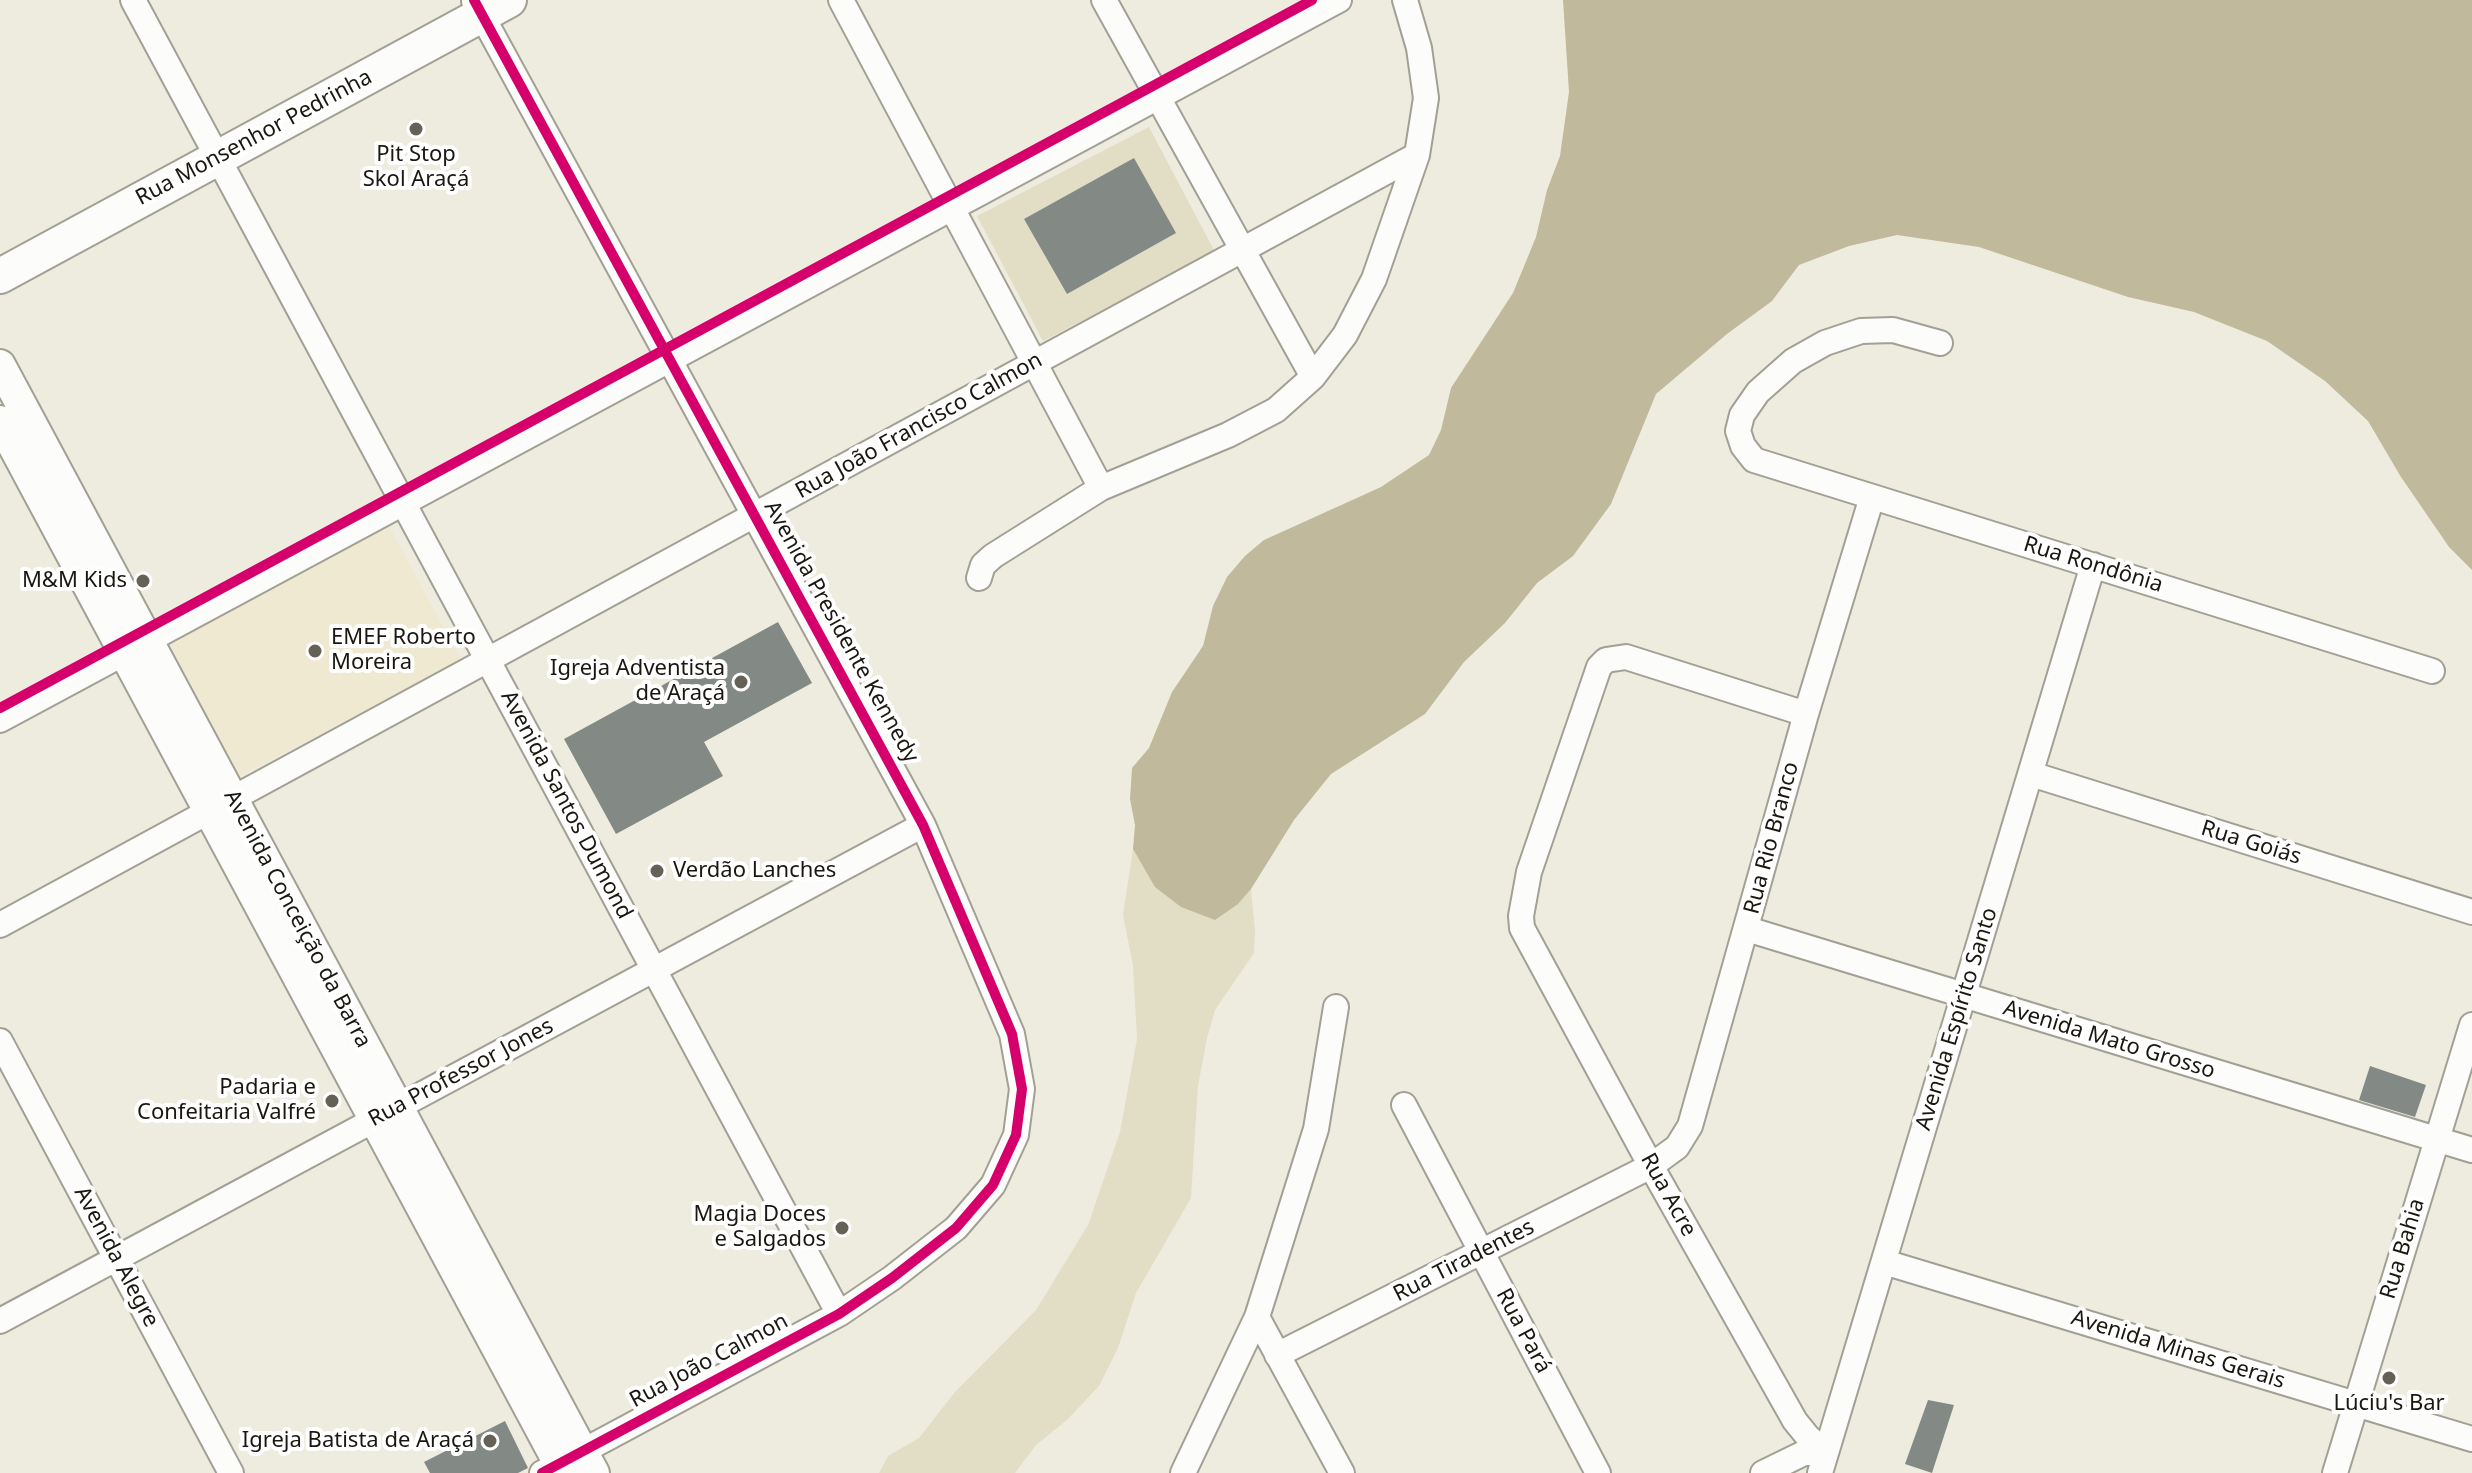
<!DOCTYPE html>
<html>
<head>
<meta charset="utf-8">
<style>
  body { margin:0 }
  canvas { display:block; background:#eeecde }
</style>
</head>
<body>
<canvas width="2472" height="1473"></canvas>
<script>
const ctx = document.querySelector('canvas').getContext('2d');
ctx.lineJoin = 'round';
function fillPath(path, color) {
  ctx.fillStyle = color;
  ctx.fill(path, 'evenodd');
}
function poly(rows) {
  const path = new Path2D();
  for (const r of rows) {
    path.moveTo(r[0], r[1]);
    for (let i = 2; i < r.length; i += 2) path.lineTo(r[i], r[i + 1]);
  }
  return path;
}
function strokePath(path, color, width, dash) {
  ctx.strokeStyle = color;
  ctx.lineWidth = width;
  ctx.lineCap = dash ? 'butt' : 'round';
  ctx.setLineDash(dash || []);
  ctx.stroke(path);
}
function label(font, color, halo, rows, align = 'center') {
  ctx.font = font + ' "Noto Sans",sans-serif';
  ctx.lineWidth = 8;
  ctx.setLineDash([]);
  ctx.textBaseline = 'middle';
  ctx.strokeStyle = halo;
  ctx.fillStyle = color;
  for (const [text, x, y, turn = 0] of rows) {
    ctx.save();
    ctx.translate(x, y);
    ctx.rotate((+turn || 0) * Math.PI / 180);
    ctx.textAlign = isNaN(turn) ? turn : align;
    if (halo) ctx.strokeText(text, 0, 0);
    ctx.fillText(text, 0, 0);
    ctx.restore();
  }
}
fillPath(poly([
  [389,526,461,660,240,776,169,643]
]), '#efe9d1');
fillPath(poly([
  [1149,127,1215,252,1043,341,977,216],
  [1133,849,1156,887,1238,904,1251,889,1255,931,1254,953,1215,1010,1207,1038,1198,1086,1191,1198,1136,1293,1118,1348,1099,1386,1067,1420,1036,1445,1015,1473,879,1473,888,1456,919,1438,955,1392,1036,1310,1088,1225,1120,1132,1137,1039,1133,966,1123,915]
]), '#e2ddc5');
fillPath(poly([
  [1563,0,2472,0,2472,570,2449,547,2401,477,2368,421,2325,381,2267,341,2194,312,2128,297,1979,247,1897,235,1849,246,1799,265,1772,301,1727,334,1656,394,1611,504,1573,556,1537,583,1505,623,1464,662,1425,714,1331,774,1294,820,1251,889,1238,904,1215,920,1181,907,1155,887,1133,849,1135,825,1130,799,1132,768,1149,748,1172,692,1203,646,1213,606,1227,577,1245,556,1264,540,1381,487,1429,455,1441,430,1451,388,1513,293,1536,237,1547,190,1560,156,1569,92]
]), '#c0b99c');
fillPath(poly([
  [1134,158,1176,233,1067,294,1024,219],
  [778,622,812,683,704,742,723,776,616,834,564,739],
  [2370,1066,2426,1085,2415,1117,2359,1100],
  [1928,1400,1954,1405,1932,1473,1905,1464],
  [505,1421,528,1468,518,1473,430,1473,424,1462]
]), '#838a86');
const minor = poly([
  [133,0,839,1314],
  [841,0,1101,488],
  [1104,0,1313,377],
  [474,1,923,825,1012,1034,1022,1089,1016,1135,993,1185,956,1228,892,1278,839,1314,542,1473],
  [1940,343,1893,330,1861,331,1825,343,1793,361,1758,392,1742,415,1738,431,1743,446,1754,460,2432,671],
  [979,578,983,565,993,556,1101,488,1228,435,1276,410,1313,377,1345,335,1374,279,1417,155,1426,98,1419,48,1405,0],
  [1806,714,1626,657,1606,660,1599,667,1529,872,1521,916,1522,928,1651,1166,1795,1421,1808,1437,1826,1453],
  [0,720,1339,0],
  [2031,774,2472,912],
  [0,925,1417,155],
  [1747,929,2472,1150],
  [0,1041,231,1473],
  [1404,1105,1598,1473],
  [1884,1262,2472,1439],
  [1257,1317,1342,1473],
  [0,1321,923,825],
  [1277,1355,1651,1166,1677,1147,1690,1126,1806,714,1872,497],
  [1183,1473,1257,1317,1316,1129,1336,1007],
  [1763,1473,1804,1453,1826,1453],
  [1820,1473,2093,565],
  [2335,1473,2472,1025]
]);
const tertiary = poly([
  [0,365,594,1473],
  [0,421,564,1473]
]);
const secondary = poly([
  [0,276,509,0]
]);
strokePath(minor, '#a2a095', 28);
strokePath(tertiary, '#a2a095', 34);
strokePath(secondary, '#a2a095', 38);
strokePath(minor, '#fcfcfa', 24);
strokePath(tertiary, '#fcfcfa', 30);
strokePath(secondary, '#fcfcfa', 34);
strokePath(poly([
  [474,0,923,825,1012,1034,1022,1089,1016,1135,993,1185,956,1228,892,1278,839,1314,542,1473],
  [0,708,1312,0]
]), '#d6006c', 10);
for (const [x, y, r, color] of [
  [416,129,8,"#646257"],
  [143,581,8,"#646257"],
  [315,651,8,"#646257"],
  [741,682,8,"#646257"],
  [657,871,8,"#646257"],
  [332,1101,8,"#646257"],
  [842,1228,8,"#646257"],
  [2389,1378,8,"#646257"],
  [490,1441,8,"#646257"]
]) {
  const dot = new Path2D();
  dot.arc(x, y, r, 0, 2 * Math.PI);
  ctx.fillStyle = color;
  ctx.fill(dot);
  strokePath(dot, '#fff', 3);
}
label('22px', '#19170f', '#fff', [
  ["Rua Monsenhor Pedrinha",254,138,-28],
  ["Rua João Francisco Calmon",919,426,-29],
  ["Rua Rondônia",2093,565,17],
  ["Avenida Presidente Kennedy",841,632,61],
  ["Avenida Santos Dumond",566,805,62],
  ["Rua Rio Branco",1772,838,-75],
  ["Rua Goiás",2251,843,17],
  ["Avenida Conceição da Barra",297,919,62],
  ["Avenida Espírito Santo",1957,1019,-73],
  ["Avenida Mato Grosso",2109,1040,17],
  ["Rua Professor Jones",461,1073,-28],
  ["Rua Acre",1668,1195,61],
  ["Rua Bahia",2403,1249,-73],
  ["Avenida Alegre",116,1257,62],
  ["Rua Tiradentes",1464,1261,-27],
  ["Rua Pará",1523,1331,62],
  ["Avenida Minas Gerais",2178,1350,17],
  ["Rua João Calmon",709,1361,-28]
]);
label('22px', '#19170f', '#fff', [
  ["Pit Stop",416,155,"center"],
  ["Skol Araçá",416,180,"center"],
  ["M&M Kids",127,581],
  ["EMEF Roberto",331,638,"left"],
  ["Moreira",331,663,"left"],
  ["Igreja Adventista",725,669],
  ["de Araçá",725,694],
  ["Verdão Lanches",673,871,"left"],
  ["Padaria e",316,1088],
  ["Confeitaria Valfré",316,1113],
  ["Magia Doces",826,1215],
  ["e Salgados",826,1240],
  ["Lúciu's Bar",2389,1404,"center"],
  ["Igreja Batista de Araçá",474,1441]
], 'right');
</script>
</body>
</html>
